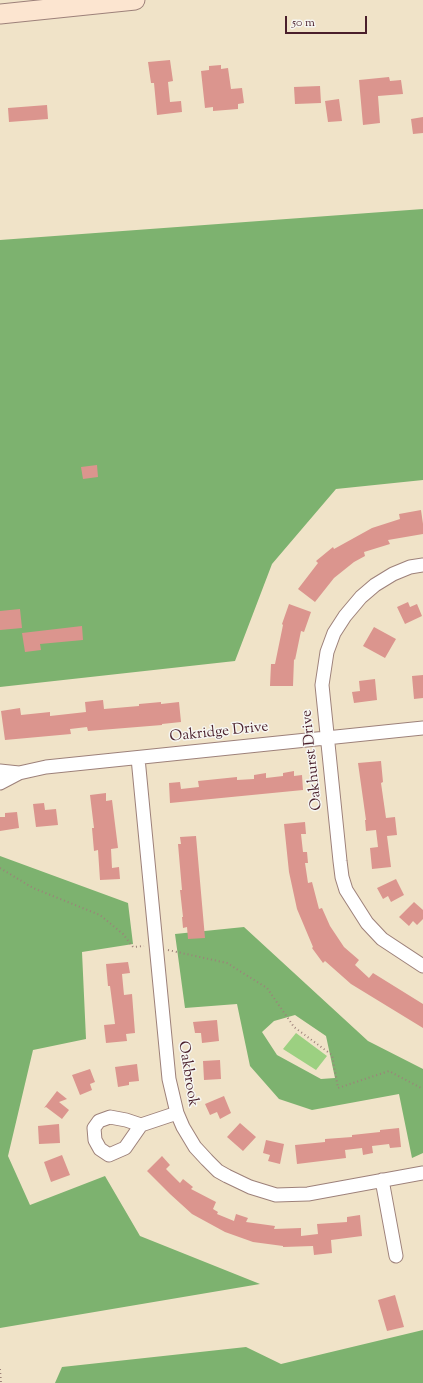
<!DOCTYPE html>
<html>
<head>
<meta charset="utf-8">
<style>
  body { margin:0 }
  #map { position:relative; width:423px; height:1383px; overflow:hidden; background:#f0e3c8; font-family:"Sorts Mill Goudy",serif }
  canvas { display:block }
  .scale { position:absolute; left:285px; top:16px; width:82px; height:18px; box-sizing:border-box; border:2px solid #4a1f2b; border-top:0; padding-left:5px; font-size:12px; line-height:14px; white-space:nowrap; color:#4a1f2b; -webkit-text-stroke:3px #f6f6f2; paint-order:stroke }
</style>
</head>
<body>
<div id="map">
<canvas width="423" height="1383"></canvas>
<div class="scale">50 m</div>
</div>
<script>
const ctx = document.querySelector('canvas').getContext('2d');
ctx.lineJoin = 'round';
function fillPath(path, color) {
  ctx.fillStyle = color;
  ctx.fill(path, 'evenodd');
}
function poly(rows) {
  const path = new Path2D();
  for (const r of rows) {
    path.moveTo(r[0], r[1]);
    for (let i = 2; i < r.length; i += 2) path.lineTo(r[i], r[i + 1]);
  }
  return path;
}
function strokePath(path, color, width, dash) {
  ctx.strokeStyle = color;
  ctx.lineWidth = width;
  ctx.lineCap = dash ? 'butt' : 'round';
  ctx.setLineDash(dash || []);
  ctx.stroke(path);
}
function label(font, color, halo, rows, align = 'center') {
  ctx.font = font + ' "Sorts Mill Goudy",serif';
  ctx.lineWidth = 3;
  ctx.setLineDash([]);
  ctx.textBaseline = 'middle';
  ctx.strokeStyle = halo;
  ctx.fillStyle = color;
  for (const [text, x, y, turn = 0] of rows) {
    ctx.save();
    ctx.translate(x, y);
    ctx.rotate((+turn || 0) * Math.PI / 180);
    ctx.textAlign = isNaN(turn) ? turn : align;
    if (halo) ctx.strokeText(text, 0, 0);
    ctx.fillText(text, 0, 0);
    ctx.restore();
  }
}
fillPath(poly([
  [296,1033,327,1056,316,1070,283,1049]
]), '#9cd081');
fillPath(poly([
  [423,209,423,480,336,489,272,564,235,661,0,687,0,240],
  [0,856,128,903,133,944,82,952,86,1039,33,1050,8,1156,30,1205,105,1176,140,1236,260,1284,0,1328],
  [244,927,368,1041,423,1069,423,1153,412,1158,399,1094,312,1110,279,1099,250,1066,237,1004,185,1008,175,934],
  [295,1015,326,1036,335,1078,321,1079,277,1055,262,1032,274,1021],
  [423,1330,423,1383,55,1383,62,1367,246,1347,281,1364]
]), '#7db26f');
fillPath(poly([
  [170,60,173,81,168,82,170,102,181,101,182,112,157,115,154,83,151,83,148,62],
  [221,65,221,69,228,68,231,89,242,88,244,103,238,104,238,109,213,111,213,107,205,108,201,71,209,70,209,66],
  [389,77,390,81,401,80,403,94,378,96,380,123,363,125,359,80],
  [320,86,321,103,295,104,294,87],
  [339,99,342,121,328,122,325,101],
  [47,105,48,119,9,122,8,108],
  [423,117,423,133,413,134,411,119],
  [97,465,98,477,83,479,81,467],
  [421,510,423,524,423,534,388,540,390,544,364,552,365,556,354,562,334,578,315,602,298,589,318,563,316,561,333,547,334,549,372,528,400,519,399,514],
  [408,602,410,607,417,604,422,616,405,624,397,607],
  [289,604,311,612,304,632,301,631,295,660,294,659,293,686,270,686,271,664,275,664,283,625,282,624],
  [20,609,22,628,0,630,0,611],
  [82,626,83,640,40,644,41,650,25,652,22,633],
  [374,627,396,639,385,658,363,646],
  [423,675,423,698,414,699,412,676],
  [375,679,377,700,354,703,352,692,360,691,359,681],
  [103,700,104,709,139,706,139,704,161,702,161,704,179,702,181,722,162,724,162,725,88,731,87,727,70,729,71,734,5,740,1,711,20,708,21,715,50,712,50,716,86,712,85,702],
  [381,761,383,782,381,783,386,818,395,817,397,835,387,836,391,867,372,869,370,848,378,847,376,830,366,831,365,820,366,820,358,763],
  [294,771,294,776,302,775,303,790,170,803,169,783,180,782,181,789,199,787,198,781,237,777,237,780,254,779,254,775,266,773,266,778,283,776,283,773],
  [106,793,106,801,112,800,118,848,111,849,112,868,119,867,120,879,100,880,98,850,94,851,92,828,94,828,90,795],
  [44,803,45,810,56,809,58,825,36,827,33,804],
  [17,812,19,828,0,831,0,817,5,817,5,813],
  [305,822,306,834,301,834,303,852,307,852,308,863,305,863,308,883,312,882,319,909,322,908,330,926,344,947,359,960,355,965,369,978,373,973,423,1004,423,1028,351,984,325,961,323,963,312,948,313,947,297,909,289,872,284,824],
  [196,836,205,938,188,939,187,927,183,928,182,917,183,917,180,890,182,890,178,844,181,844,180,837],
  [396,879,404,895,391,902,388,896,383,899,377,888],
  [414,902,423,910,423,919,417,925,413,921,409,926,399,917],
  [128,962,130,973,122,974,124,995,132,994,135,1033,126,1034,127,1041,106,1043,104,1025,115,1024,110,986,108,986,106,964],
  [217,1020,219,1041,202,1043,201,1033,195,1033,193,1022],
  [220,1060,221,1079,204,1080,203,1061],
  [137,1064,139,1081,129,1082,129,1085,118,1087,115,1067],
  [90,1069,95,1082,90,1084,92,1090,80,1095,72,1075],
  [57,1091,67,1099,59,1102,69,1110,62,1119,46,1107,44,1108],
  [224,1096,231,1113,220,1119,217,1112,210,1115,205,1104],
  [240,1123,256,1137,243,1151,227,1137],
  [59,1124,60,1143,39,1144,38,1126],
  [399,1128,401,1147,390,1148,389,1144,372,1146,373,1153,363,1155,362,1148,345,1150,346,1158,297,1164,295,1145,325,1142,325,1139,352,1137,352,1135,380,1132,380,1130],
  [266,1140,284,1144,280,1164,268,1161,270,1155,263,1153],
  [62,1155,70,1175,51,1182,44,1162],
  [162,1156,170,1165,166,1169,180,1183,183,1179,193,1187,191,1189,216,1202,213,1209,218,1212,217,1214,234,1221,236,1214,248,1218,246,1222,275,1226,274,1229,301,1228,301,1236,318,1234,317,1224,347,1222,347,1217,360,1215,362,1236,331,1240,332,1253,314,1255,313,1246,283,1247,283,1246,253,1242,225,1232,192,1214,170,1194,147,1171],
  [395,1295,404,1327,387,1331,378,1300]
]), '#db958e');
const minor = poly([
  [423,565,410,567,393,574,375,585,361,597,345,616,334,633,327,652,322,685,340,861,342,877,346,890,367,923,382,939,423,966],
  [138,758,169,1079,177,1113,183,1127,195,1147,207,1160,218,1171,227,1176,250,1187,276,1195,308,1194,423,1173],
  [0,771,19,773,0,783],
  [19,773,46,767,423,728],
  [141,1125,125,1148,109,1155,100,1149,95,1140,94,1128,99,1121,110,1117,126,1120,141,1125,177,1113],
  [382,1180,396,1256]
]);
const secondary = poly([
  [0,14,135,0]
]);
strokePath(minor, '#9d817a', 15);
strokePath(secondary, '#9d817a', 21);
strokePath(poly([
  [0,868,33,888,100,915,123,934,133,947,144,946],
  [168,950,227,963,267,988,294,1027,332,1055,338,1088,389,1071,423,1089],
  [0,1369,1,1383]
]), '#9d817a', 2, [1, 3]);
strokePath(minor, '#fff', 13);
strokePath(secondary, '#fce5d0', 19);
label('15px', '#4a1f2b', '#f6f6f2', [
  ["Oakridge Drive",219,733,-6],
  ["Oakhurst Drive",313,760,-96],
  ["Oakbrook",187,1074,81]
]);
</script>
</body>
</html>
